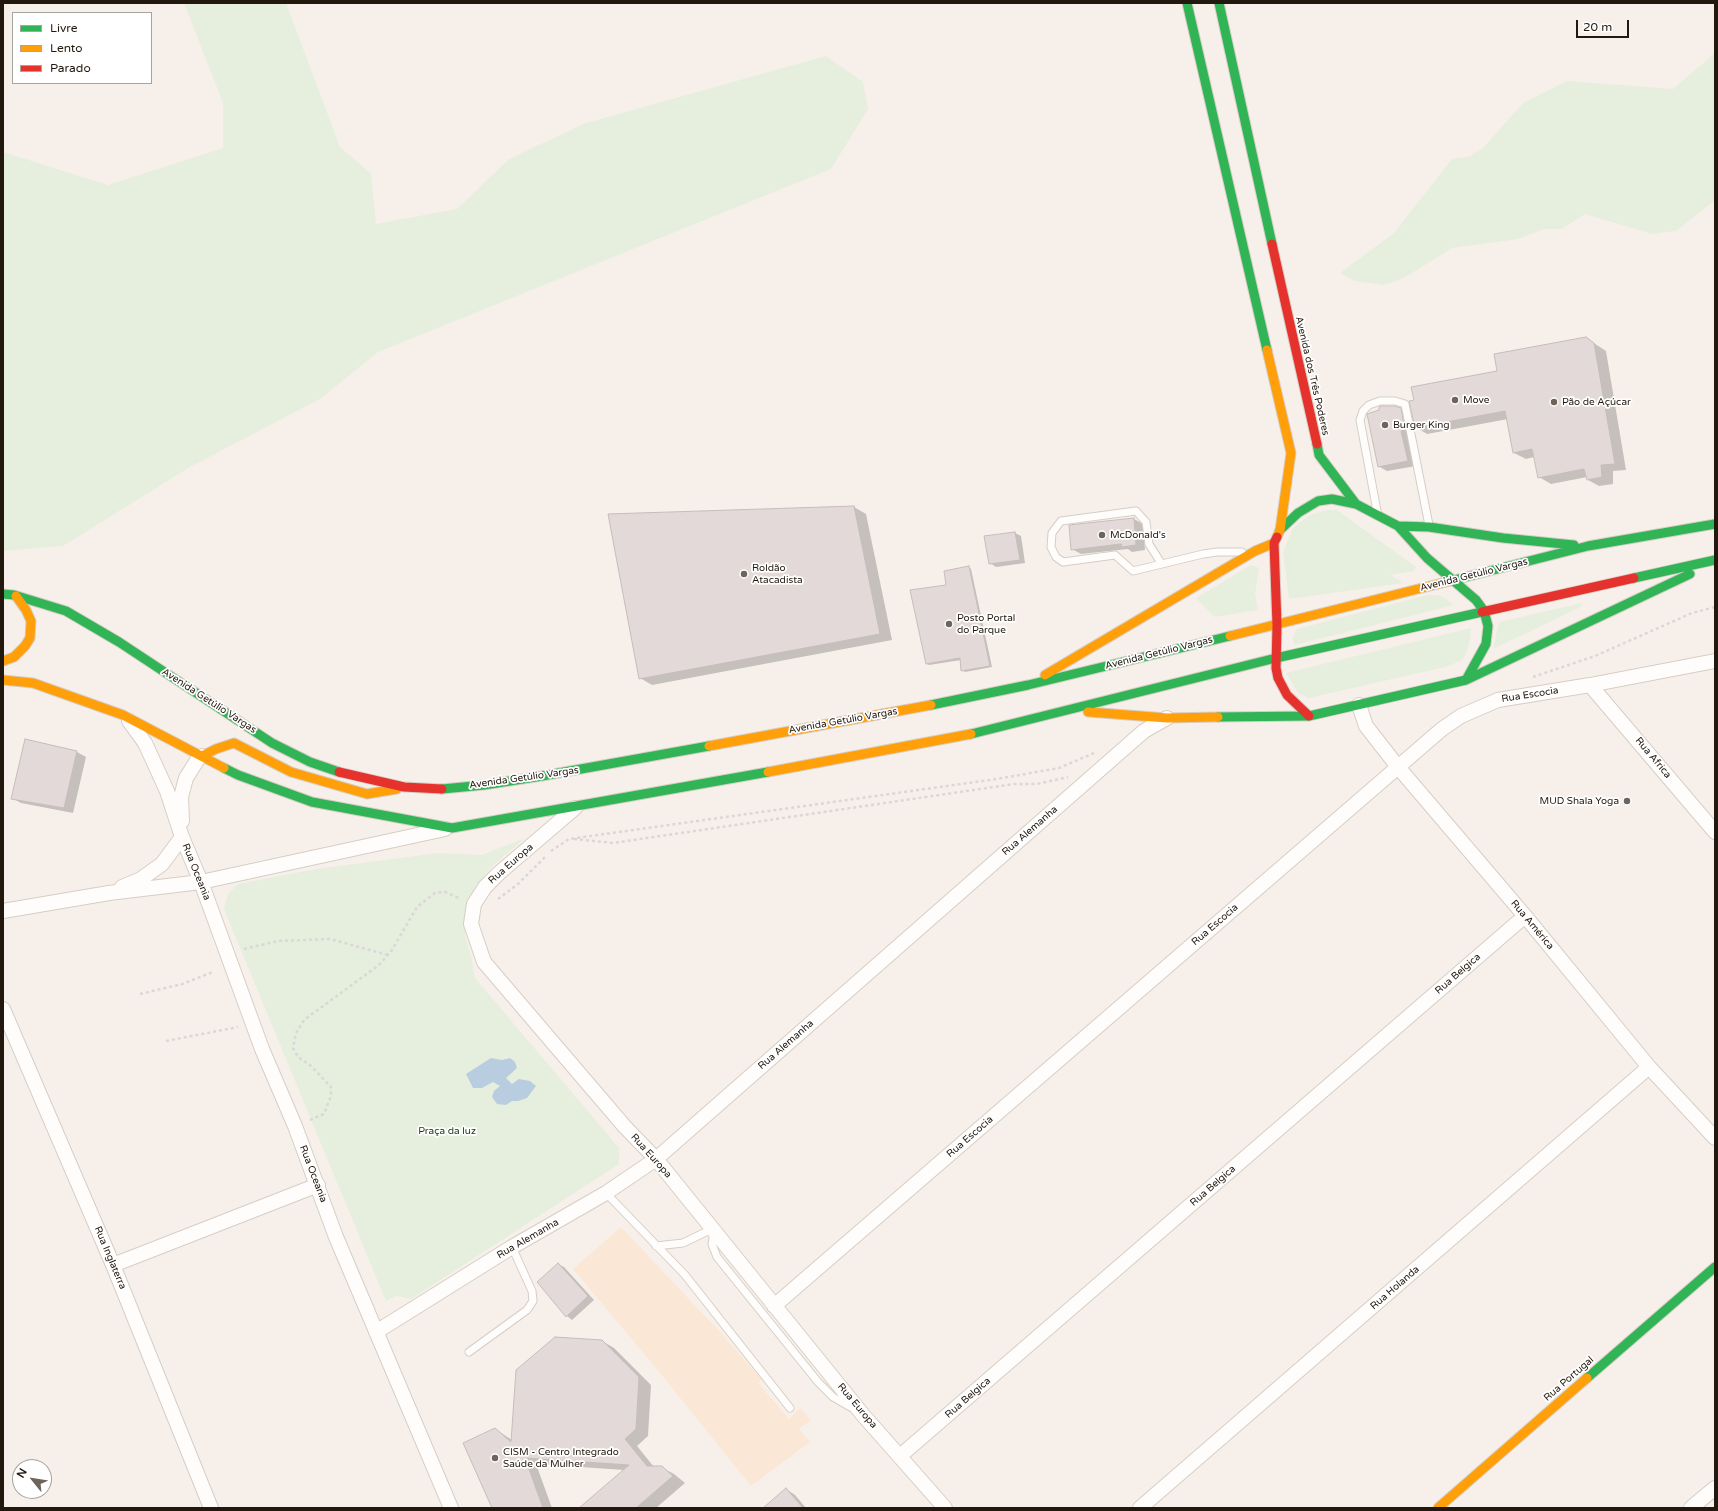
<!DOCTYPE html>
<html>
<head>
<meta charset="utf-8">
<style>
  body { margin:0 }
  #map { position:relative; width:1718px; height:1511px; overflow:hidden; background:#f7f0ea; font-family:"Varela Round",sans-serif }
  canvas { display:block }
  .frame { position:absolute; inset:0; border:4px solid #22180e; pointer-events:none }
  .legend { position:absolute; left:12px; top:12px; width:140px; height:72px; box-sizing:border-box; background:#fff; border:1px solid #a7a39f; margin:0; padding:5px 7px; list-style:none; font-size:12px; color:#22180e }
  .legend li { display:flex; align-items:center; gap:8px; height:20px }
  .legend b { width:20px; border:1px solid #a7a39f }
  .north { position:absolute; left:12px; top:1459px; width:40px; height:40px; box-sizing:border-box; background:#fff; border:1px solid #a7a39f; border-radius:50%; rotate:300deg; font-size:11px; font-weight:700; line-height:16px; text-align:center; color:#22180e }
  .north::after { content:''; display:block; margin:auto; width:14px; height:18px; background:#6d645b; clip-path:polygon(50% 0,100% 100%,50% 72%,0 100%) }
  .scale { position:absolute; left:1576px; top:20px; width:53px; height:18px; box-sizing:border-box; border:2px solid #22180e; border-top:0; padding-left:5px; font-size:12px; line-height:14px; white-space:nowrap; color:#22180e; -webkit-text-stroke:3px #fff; paint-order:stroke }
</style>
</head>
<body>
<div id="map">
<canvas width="1718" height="1511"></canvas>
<div class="frame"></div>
<ul class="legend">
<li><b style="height:5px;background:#30b455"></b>Livre</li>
<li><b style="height:5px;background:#ff9f0a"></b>Lento</li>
<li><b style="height:5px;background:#e5322d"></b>Parado</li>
</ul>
<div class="north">N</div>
<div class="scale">20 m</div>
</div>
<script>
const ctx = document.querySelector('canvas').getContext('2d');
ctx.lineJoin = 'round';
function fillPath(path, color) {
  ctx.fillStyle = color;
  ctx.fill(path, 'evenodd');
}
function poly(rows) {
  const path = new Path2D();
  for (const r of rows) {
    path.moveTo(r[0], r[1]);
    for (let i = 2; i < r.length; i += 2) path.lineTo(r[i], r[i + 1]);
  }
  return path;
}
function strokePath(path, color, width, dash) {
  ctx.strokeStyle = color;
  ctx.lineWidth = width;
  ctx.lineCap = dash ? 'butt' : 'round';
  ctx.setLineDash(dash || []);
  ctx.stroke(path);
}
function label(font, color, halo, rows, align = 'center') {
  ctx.font = font + ' "Varela Round",sans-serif';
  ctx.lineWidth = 3.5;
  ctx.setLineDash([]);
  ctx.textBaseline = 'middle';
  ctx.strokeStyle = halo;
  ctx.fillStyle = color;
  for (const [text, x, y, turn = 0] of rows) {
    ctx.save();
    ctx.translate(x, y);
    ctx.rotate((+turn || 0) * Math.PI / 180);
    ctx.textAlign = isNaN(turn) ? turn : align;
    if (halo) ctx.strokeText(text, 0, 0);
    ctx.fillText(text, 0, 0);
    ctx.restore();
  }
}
fillPath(poly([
  [621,1227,722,1334,761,1379,759,1384,789,1419,800,1408,811,1420,799,1429,810,1442,751,1486,665,1379,573,1269]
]), '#fae7d6');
fillPath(poly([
  [184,3,286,3,340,147,371,174,376,224,457,209,509,159,586,123,826,56,863,82,868,109,831,169,378,352,320,399,190,467,63,546,3,551,3,152,108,185,223,148,223,103],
  [1715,53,1715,200,1676,231,1652,234,1585,214,1562,229,1544,229,1518,239,1452,248,1404,278,1384,285,1354,281,1340,273,1394,233,1452,159,1468,157,1482,149,1523,103,1567,81,1673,89],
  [1328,510,1337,510,1416,567,1414,571,1390,575,1404,583,1289,599,1283,552,1293,528,1310,515],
  [1251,565,1259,568,1255,594,1258,610,1215,617,1196,598],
  [1427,595,1438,595,1445,598,1454,605,1295,645,1292,639,1297,629],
  [1582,603,1581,607,1493,649,1499,622],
  [1471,628,1470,639,1467,652,1462,660,1445,667,1309,698,1298,693,1286,673],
  [525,838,490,868,476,886,465,910,465,936,471,956,475,978,619,1148,619,1164,411,1299,396,1296,386,1301,224,909,228,894,238,884,316,869,438,853,482,855]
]), '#e6eede');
fillPath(poly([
  [491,1058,502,1060,510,1058,515,1062,517,1068,506,1078,512,1084,519,1079,530,1081,536,1086,527,1098,518,1101,512,1101,506,1105,497,1104,492,1097,494,1091,500,1086,493,1082,482,1088,473,1088,466,1074]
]), '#b9cde0');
fillPath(poly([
  [1586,338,1606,351,1626,470,1613,471,1613,484,1599,486,1588,480,1587,477,1551,484,1539,477,1534,457,1526,459,1514,453,1508,419,1427,434,1416,427,1498,372],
  [1400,409,1410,414,1416,466,1387,471,1378,466],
  [854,507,866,514,892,640,652,685,640,678],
  [1134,519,1143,524,1145,550,1132,552,1128,549,1081,554,1072,549],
  [1015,533,1021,536,1025,563,996,567,990,563],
  [969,567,971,569,992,667,965,672,962,670,961,660,929,665,927,664],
  [25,740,77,752,86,757,73,813,21,803,12,798],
  [558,1264,564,1267,594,1300,572,1320,567,1316,538,1282],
  [602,1341,614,1348,651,1385,648,1436,637,1446,654,1467,661,1467,674,1474,685,1483,656,1508,581,1508,624,1470,536,1464,552,1508,494,1508,495,1429,512,1440],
  [786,1489,795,1495,806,1508,764,1508]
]), '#0003');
const building = poly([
  [1586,337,1594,343,1615,464,1601,465,1602,477,1587,480,1584,469,1538,478,1532,449,1513,453,1505,411,1415,428,1409,401,1414,400,1411,387,1497,371,1494,354,1586,337],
  [1381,406,1394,406,1401,408,1405,430,1401,431,1408,461,1378,467,1367,414,1379,410,1379,407,1381,406],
  [854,506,880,634,639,679,608,514,854,506],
  [1134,518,1136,545,1122,547,1121,544,1071,550,1069,525,1134,518],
  [1015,532,1020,560,989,564,984,536,1015,532],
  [969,566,990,666,961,671,960,658,926,664,910,590,946,585,944,571,969,566],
  [25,739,77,751,64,808,11,799,25,739],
  [558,1263,588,1296,566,1317,537,1282,558,1263],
  [555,1337,602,1340,639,1377,636,1429,625,1439,647,1466,662,1466,673,1476,636,1508,579,1508,629,1465,525,1458,543,1508,492,1508,463,1443,495,1428,511,1442,516,1370,555,1337],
  [786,1488,803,1508,763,1508,786,1488]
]);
fillPath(building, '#e4d9d9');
strokePath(building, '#c6bcbb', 1);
const lane = poly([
  [1377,511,1360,420,1363,411,1369,405,1380,401,1395,401,1405,404,1429,525],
  [1161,563,1149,544,1146,522,1136,511,1061,521,1052,533,1051,547,1056,557,1063,562,1115,555,1133,571,1203,554,1217,552,1242,552],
  [606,1193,685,1275,790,1408],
  [714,1232,712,1244,717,1257,818,1382,833,1397,854,1409],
  [656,1246,683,1243,712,1229],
  [469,1352,527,1310,533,1301,532,1291,512,1247]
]);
const street = poly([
  [1590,685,1715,832],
  [1359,705,1366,726,1398,767,1525,916,1649,1067,1715,1138],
  [129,721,145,743,167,791,182,837,201,882,262,1049,295,1126,336,1237,451,1508],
  [575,808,499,873,485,887,474,904,471,924,484,962,625,1127,656,1159,863,1415,945,1508],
  [182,821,181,797,186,778,198,759,202,756],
  [122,887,141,879,162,864,182,837],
  [3,911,109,893,201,882,445,829],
  [3,1009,113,1265,211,1508],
  [113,1265,318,1185],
  [774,1306,1442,729,1461,716,1498,700,1590,685,1715,661],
  [376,1332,512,1247,606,1193,656,1159,1144,731,1167,718],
  [900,1456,1525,916],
  [1140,1508,1649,1067],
  [1691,1508,1715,1488]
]);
const fast = poly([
  [1187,3,1267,350],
  [1219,3,1272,244],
  [1317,444,1319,455,1356,504,1398,526,1427,558,1476,600,1484,611,1488,626,1486,644,1466,680],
  [1398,526,1429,527,1503,538,1574,545],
  [1280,530,1298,513,1318,501,1332,499,1356,504],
  [1634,578,1715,560],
  [1450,581,1588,546,1715,524],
  [3,594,14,595,66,611,119,642,272,743,310,762,339,772],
  [931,705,1028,685,1230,636],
  [1218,717,1309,716,1466,680,1690,574],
  [971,734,1276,658,1482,612],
  [224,768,238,775,312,802,452,828,768,772],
  [442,789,484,785,542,776,709,746],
  [1587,1378,1715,1267]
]);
const slow = poly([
  [1267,350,1291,453,1280,530,1277,537],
  [1230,636,1450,581],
  [3,661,14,657,25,646,30,638,31,621,26,610,16,596],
  [1045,675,1255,551,1274,543],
  [3,680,33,683,123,715,224,768],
  [1088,712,1167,718,1218,717],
  [709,746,931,705],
  [202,756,216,749,234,743,291,772,367,794,397,789],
  [768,772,971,734],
  [1438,1508,1587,1378]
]);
const jam = poly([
  [1272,244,1317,444],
  [1277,537,1274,543,1277,625,1276,668,1278,678,1287,695,1309,716],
  [1482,612,1634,578],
  [339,772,404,787,442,789]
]);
strokePath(lane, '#d6cec5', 9);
strokePath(street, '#d6cec5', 16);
strokePath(fast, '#d6cec5', 11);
strokePath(slow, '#d6cec5', 11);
strokePath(jam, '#d6cec5', 11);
strokePath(poly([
  [1533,677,1595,656,1692,613,1715,607],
  [574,839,613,843,1014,784,1037,784,1068,777],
  [551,851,569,839,997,779,1059,768,1094,753],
  [498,899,518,884,546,856],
  [244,949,278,941,330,939,388,955],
  [140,994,182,984,213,972],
  [166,1041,238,1027],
  [310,1120,324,1114,331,1096,331,1087,311,1066,298,1057,293,1048,296,1033,304,1020,379,965,392,950,417,907,435,893,445,892,459,898]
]), '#dad7d6', 2.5, [3, 3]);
strokePath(lane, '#fefdfc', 7);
strokePath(street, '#fefdfc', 14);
strokePath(fast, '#30b455', 9);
strokePath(slow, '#ff9f0a', 9);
strokePath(jam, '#e5322d', 9);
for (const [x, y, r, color] of [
  [1455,400,4,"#6d645b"],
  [1554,402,4,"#6d645b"],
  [1385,425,4,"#6d645b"],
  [1102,535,4,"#6d645b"],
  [744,574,4,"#6d645b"],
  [949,624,4,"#6d645b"],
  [1627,801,4,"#6d645b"],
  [495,1458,4,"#6d645b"]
]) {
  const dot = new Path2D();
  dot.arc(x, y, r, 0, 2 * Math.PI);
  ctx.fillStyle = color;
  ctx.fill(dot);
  strokePath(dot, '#fff', 1.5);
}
label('10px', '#22180e', '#fff', [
  ["Avenida dos Três Poderes",1312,376,77],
  ["Avenida Getúlio Vargas",1474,575,-14],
  ["Avenida Getúlio Vargas",1159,653,-14],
  ["Rua Escocia",1530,695,-9],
  ["Avenida Getúlio Vargas",209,701,33],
  ["Avenida Getúlio Vargas",843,721,-10],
  ["Rua Africa",1653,758,50],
  ["Avenida Getúlio Vargas",524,778,-8],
  ["Rua Alemanha",1030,831,-41],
  ["Rua Europa",511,864,-41],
  ["Rua Oceania",196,872,68],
  ["Rua Escocia",1215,925,-41],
  ["Rua América",1532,925,50],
  ["Rua Belgica",1458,974,-41],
  ["Rua Alemanha",786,1045,-41],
  ["Rua Escocia",970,1137,-41],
  ["Rua Europa",651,1156,48],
  ["Rua Oceania",313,1174,69],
  ["Rua Belgica",1213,1186,-41],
  ["Rua Alemanha",528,1239,-30],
  ["Rua Inglaterra",110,1258,67],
  ["Rua Holanda",1395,1288,-41],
  ["Rua Portugal",1569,1379,-41],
  ["Rua Belgica",968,1398,-41],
  ["Rua Europa",857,1406,50]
]);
label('10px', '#22180e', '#fff', [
  ["Move",1463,400],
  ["Pão de Açúcar",1562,402],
  ["Burger King",1393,425],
  ["McDonald's",1110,535],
  ["Roldão",752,568],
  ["Atacadista",752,580],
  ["Posto Portal",957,618],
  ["do Parque",957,630],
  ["MUD Shala Yoga",1619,801,"right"],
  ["CISM - Centro Integrado",503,1452],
  ["Saúde da Mulher",503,1464]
], 'left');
label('10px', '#153b0f', '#fff', [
  ["Praça da luz",447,1131]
]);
</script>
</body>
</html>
